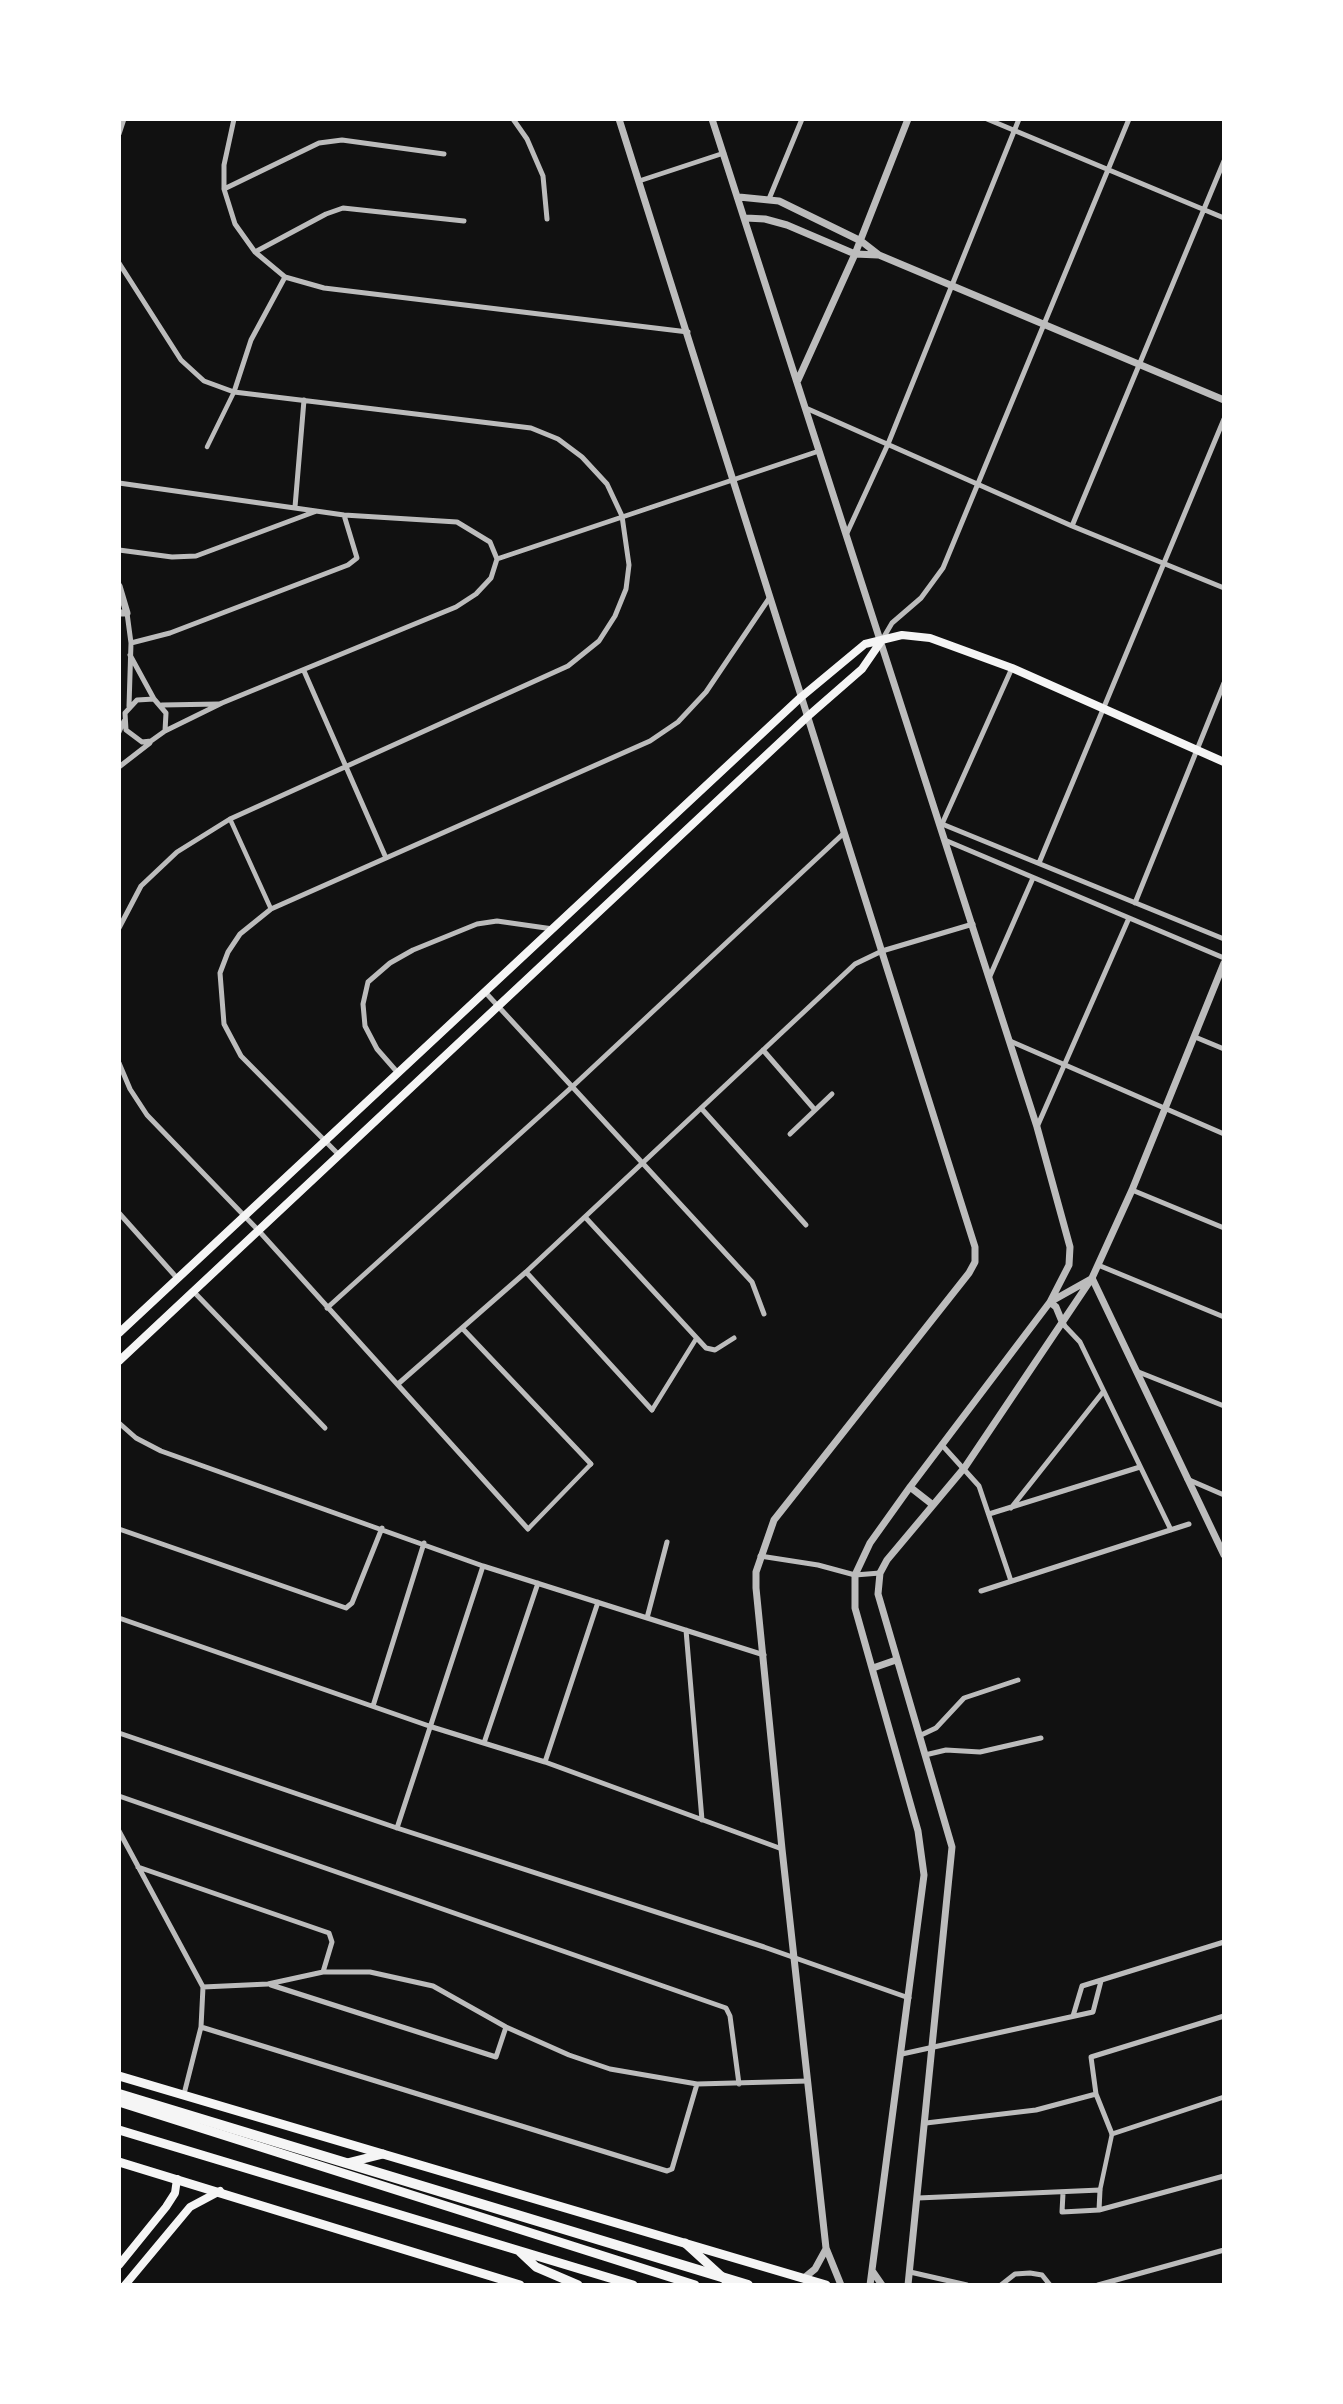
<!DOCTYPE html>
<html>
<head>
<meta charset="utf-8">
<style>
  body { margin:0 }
  #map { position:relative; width:1343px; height:2404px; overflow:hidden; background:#111; font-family:"PT Sans Narrow",sans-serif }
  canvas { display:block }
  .frame { position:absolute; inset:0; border:121px solid #fff; pointer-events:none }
</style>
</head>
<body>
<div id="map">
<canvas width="1343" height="2404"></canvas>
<div class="frame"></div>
</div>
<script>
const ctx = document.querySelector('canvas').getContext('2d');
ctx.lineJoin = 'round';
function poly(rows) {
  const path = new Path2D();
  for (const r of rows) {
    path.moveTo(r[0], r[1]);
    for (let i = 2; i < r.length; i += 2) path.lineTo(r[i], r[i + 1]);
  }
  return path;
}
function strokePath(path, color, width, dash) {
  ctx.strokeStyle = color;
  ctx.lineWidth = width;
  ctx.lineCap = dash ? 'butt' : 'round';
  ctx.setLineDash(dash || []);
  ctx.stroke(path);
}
strokePath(poly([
  [639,181,724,153],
  [207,447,234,392],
  [230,819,271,909],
  [652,1410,696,1339],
  [528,1529,591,1464],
  [1100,2190,1112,2134]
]), '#bcbcbc', 4.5);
strokePath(poly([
  [234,119,224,165,224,189,235,224,255,252,285,277,324,288,688,332],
  [513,119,527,139,543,176,547,219],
  [987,119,1224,218],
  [119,134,124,119],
  [224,189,319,143,342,140,444,154],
  [769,199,802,119],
  [255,252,326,214,343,208,464,221],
  [119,263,181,360,204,381,234,392,531,428,558,439,582,457,607,484,622,516,629,565,626,589,615,616,599,641,568,666,230,819,177,852,141,886,119,928],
  [234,392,251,340,285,277],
  [808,409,1072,526,1224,588],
  [119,483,344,515,457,522,490,542,497,559],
  [295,507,304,400],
  [1072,526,1224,161],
  [847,533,888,444,1019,119],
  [119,550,172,557,196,556,314,512],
  [497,559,819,451],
  [127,613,131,643,129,706],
  [882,640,892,623,921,598,943,568,1129,119],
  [131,643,170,633,348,565,357,558,344,515],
  [130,655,154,699,166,713,165,731,151,741,142,742,126,730,125,713,137,700,154,699],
  [1012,668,942,824,1224,939],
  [304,671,386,858],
  [162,705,219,704],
  [165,731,222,703,456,607,476,594,491,578,497,559],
  [119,732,124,721],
  [119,767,150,743],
  [947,841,1224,958],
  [1039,863,1224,419],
  [1135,903,1224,683],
  [990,976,1033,878],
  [485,992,752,1282,764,1314],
  [1195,1037,1224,1049],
  [1010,1041,1224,1134],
  [763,1050,815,1110],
  [119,1063,130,1089,147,1115,258,1230,528,1529],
  [398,1073,377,1049,365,1026,363,1004,368,982,390,963,413,950,477,924,497,921,553,929],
  [701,1108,806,1225],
  [1037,1127,1129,918],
  [790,1134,832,1094],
  [339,1155,241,1056,224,1024,220,973,228,952,240,934,271,909,650,741,678,722,706,692,770,597],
  [1132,1190,1224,1228],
  [119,1213,177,1278],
  [585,1217,706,1348,715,1350,734,1338],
  [1098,1265,1224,1317],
  [526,1272,652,1410],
  [193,1291,325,1428],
  [327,1308,573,1086,844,833],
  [1063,1324,1080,1342,1171,1530],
  [462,1328,591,1464],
  [1136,1371,1224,1406],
  [398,1384,526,1272,855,964,882,951,973,924],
  [119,1423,136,1438,161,1451,483,1566,764,1655],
  [942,1445,979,1486,1011,1581],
  [1187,1479,1224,1495],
  [1011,1508,1103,1392],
  [989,1514,1140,1467],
  [119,1529,346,1608,352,1603,382,1528],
  [760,1556,818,1565,855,1575,880,1573],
  [981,1591,1189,1524],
  [119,1618,432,1727,545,1762,782,1849],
  [647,1618,667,1542],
  [686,1630,702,1820],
  [373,1706,424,1543],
  [119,1733,397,1828,764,1947,909,1998],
  [919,1736,936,1728,964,1698,1018,1680],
  [484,1743,538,1583],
  [925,1755,946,1750,980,1752,1041,1738],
  [545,1762,598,1602],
  [119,1796,726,2008,730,2016,739,2084],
  [397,1828,483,1566],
  [119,1831,203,1987,201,2027,184,2094],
  [138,1867,329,1933,332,1942,323,1972],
  [271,1985,496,2057,506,2027],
  [203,1987,268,1984,323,1972,370,1972,433,1986,506,2027,569,2055,610,2069,697,2084,808,2081],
  [1073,2016,1082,1986,1224,1942],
  [1224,2016,1091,2057,1096,2094,1112,2134,1224,2097],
  [201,2027,667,2171,672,2169,697,2084],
  [902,2054,1093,2012,1101,1981],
  [926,2123,1036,2110,1096,2094],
  [1063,2193,1062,2212,1099,2210,1224,2176],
  [918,2198,1100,2190,1099,2210],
  [910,2272,967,2285],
  [1001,2285,1015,2274,1030,2273,1042,2275,1050,2285],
  [1098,2285,1224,2250]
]), '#bcbcbc', 5);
strokePath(poly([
  [619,119,975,1247,975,1262,969,1273,774,1520,756,1572,756,1588,782,1849,826,2248,841,2285],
  [712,119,1037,1127,1070,1247,1069,1265,1050,1302],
  [739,197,779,201,861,241,879,255,1224,400],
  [746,218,765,219,787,225,855,254,878,255],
  [798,380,855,254,908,119],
  [119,586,127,613,119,613],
  [1092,1278,1224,1555],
  [1050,1302,1056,1307,1063,1324],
  [910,1487,933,1505],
  [873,1668,896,1660],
  [873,2272,882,2285],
  [804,2278,815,2269,826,2249],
  [870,2285,924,1875,918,1831,855,1608,855,1575,870,1543,910,1487,1050,1302,1091,1279],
  [908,2285,952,1847,878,1594,880,1573,887,1560,965,1467,1092,1278,1132,1190,1224,963]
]), '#bcbcbc', 7);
strokePath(poly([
  [119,1333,800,698,865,644,902,635,930,638,1012,668,1224,762],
  [119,1361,807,717,862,669,882,640],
  [119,2265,166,2207,175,2193,177,2179],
  [125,2285,190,2207,220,2191]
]), '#f5f5f5', 8);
strokePath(poly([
  [119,2076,826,2285],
  [119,2162,520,2285]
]), '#f5f5f5', 9);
strokePath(poly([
  [119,2102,695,2285],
  [119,2130,633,2285],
  [347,2163,383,2154],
  [685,2243,731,2285],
  [520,2252,536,2267,578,2285]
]), '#f5f5f5', 9);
strokePath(poly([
  [119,2094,748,2285]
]), '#f5f5f5', 10);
</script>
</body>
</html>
